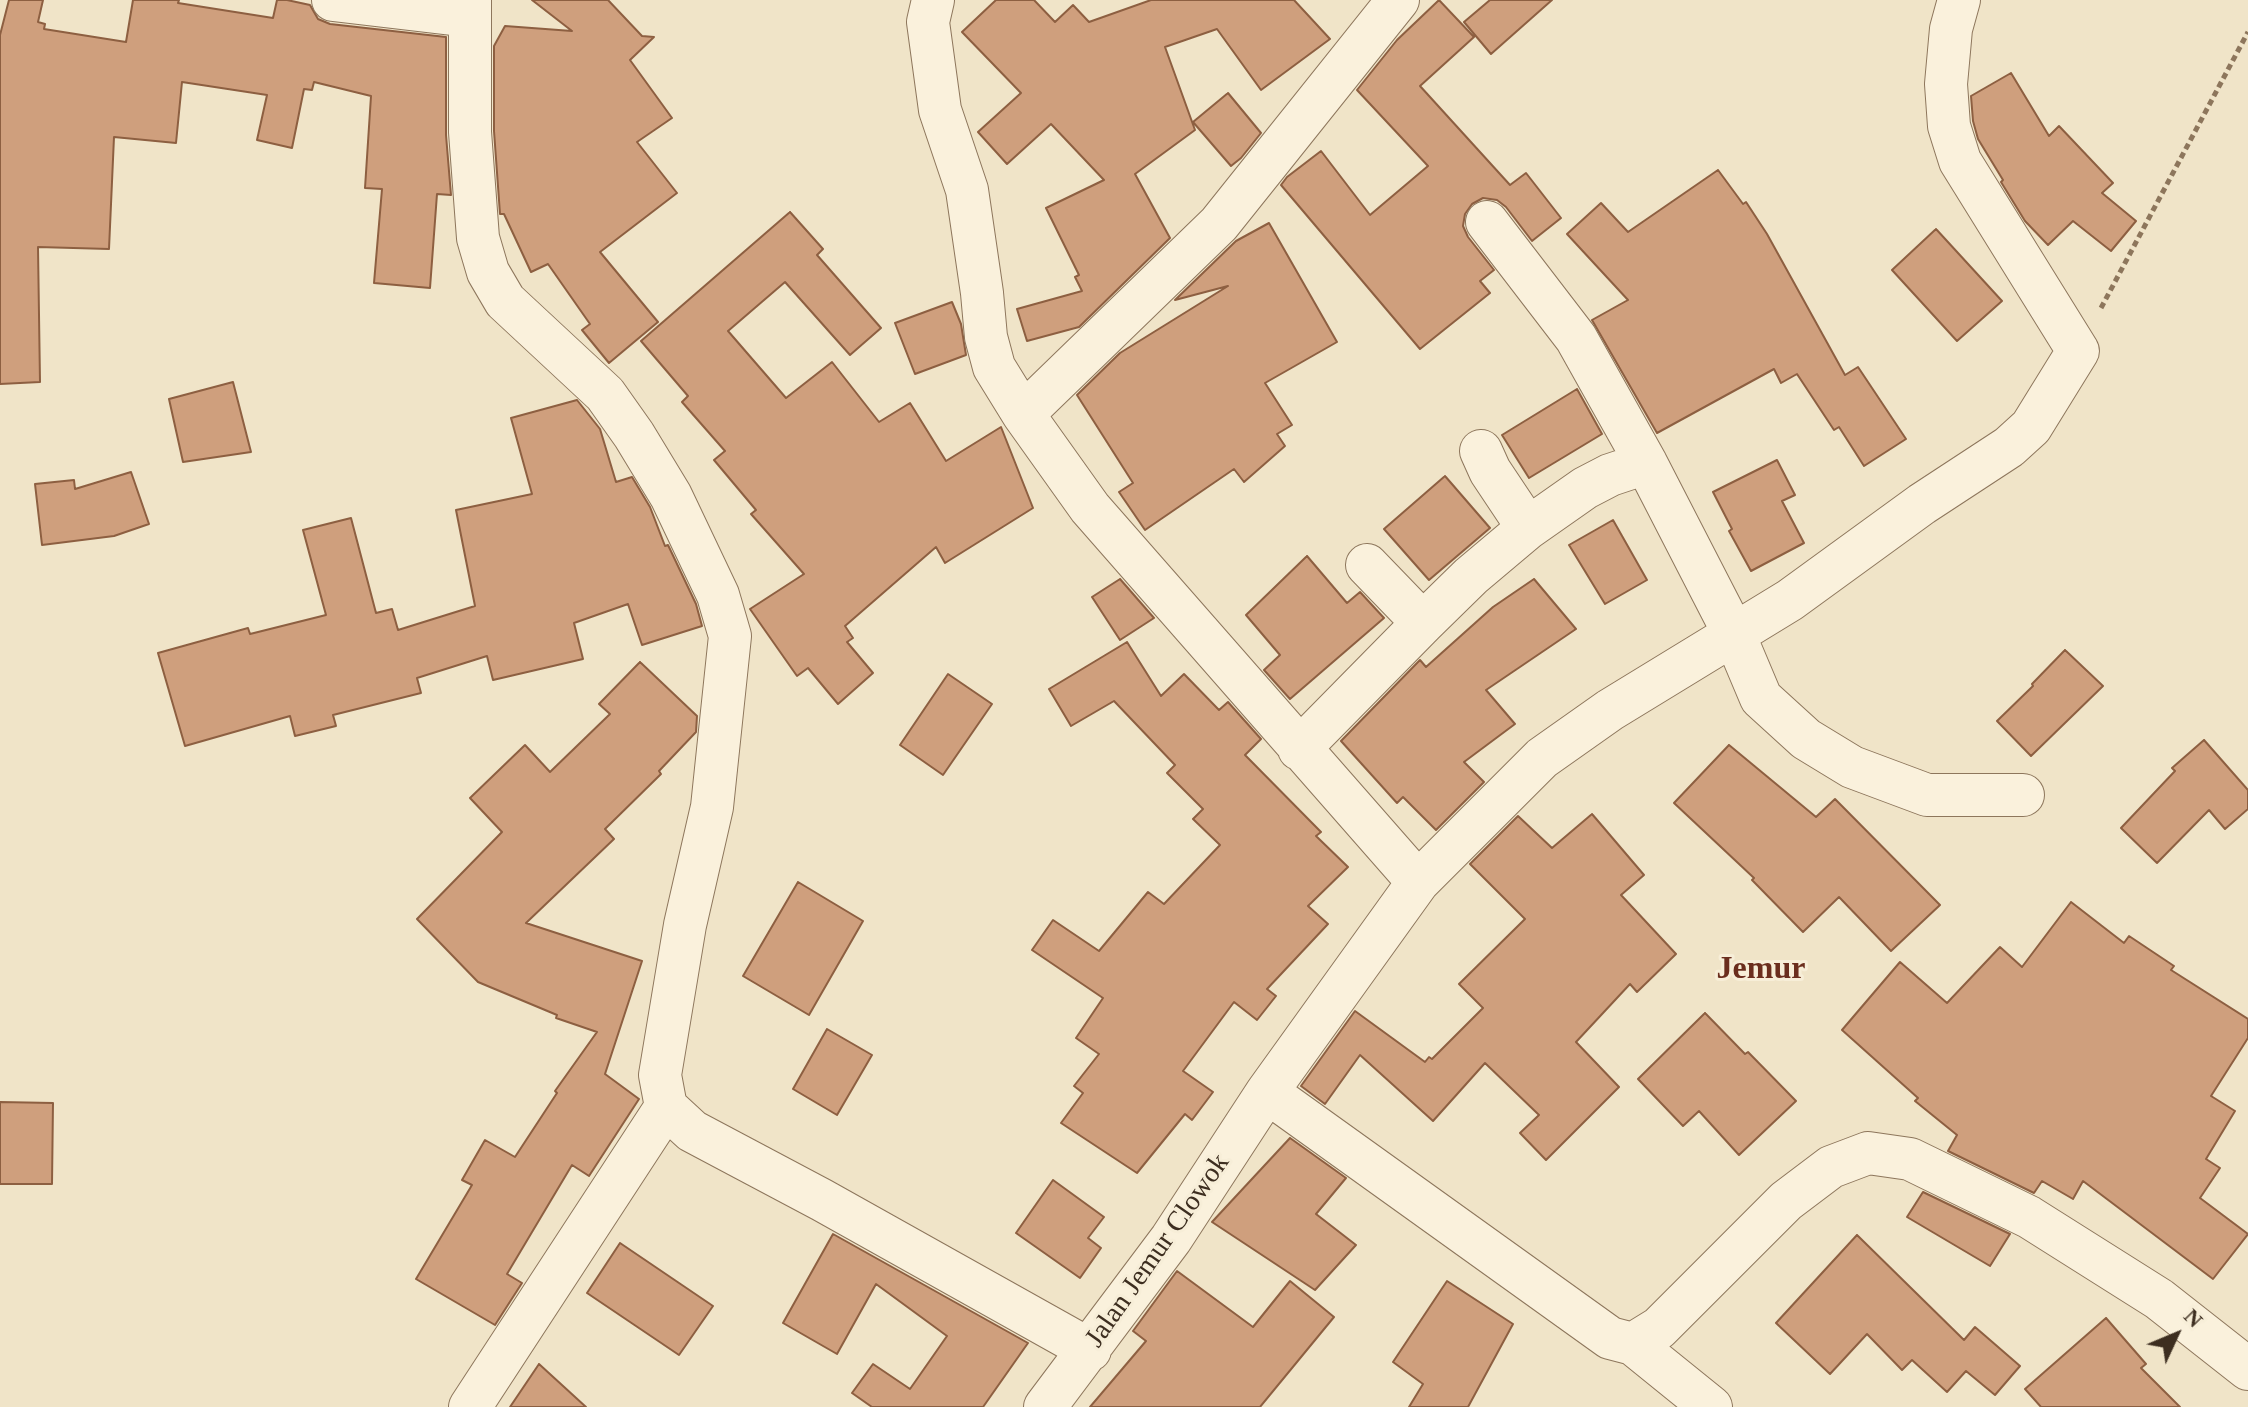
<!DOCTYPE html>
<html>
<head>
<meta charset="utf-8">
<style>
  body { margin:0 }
  #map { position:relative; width:2248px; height:1407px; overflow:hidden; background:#f0e4c8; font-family:Georgia,serif }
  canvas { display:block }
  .north { position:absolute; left:2136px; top:1295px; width:80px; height:80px; -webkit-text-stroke:6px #f7eed8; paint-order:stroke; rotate:46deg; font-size:22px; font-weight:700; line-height:32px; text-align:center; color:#3d2e20 }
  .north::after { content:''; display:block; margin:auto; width:28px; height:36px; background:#3d2e20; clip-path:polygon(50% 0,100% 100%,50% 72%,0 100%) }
</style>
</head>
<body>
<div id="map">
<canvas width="2248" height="1407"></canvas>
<div class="north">N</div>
</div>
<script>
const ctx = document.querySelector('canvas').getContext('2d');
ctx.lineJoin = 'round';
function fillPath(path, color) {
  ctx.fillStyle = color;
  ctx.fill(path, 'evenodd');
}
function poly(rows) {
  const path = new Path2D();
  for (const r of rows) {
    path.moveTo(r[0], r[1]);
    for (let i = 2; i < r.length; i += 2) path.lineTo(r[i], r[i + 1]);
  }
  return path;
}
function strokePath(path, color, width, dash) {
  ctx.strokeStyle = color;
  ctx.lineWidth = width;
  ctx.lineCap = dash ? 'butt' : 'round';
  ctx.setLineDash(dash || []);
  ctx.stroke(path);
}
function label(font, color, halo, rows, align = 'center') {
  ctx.font = font + ' Georgia,serif';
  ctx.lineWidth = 6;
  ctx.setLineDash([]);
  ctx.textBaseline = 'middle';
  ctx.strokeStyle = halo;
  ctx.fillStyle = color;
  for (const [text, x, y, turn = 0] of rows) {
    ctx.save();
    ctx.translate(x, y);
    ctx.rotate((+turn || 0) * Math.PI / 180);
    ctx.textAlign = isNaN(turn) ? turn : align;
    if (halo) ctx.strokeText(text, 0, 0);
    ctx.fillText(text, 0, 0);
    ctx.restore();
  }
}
const building = poly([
  [9,0,43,0,38,22,45,24,44,29,126,42,133,0,179,0,178,3,273,18,277,0,287,0,310,5,318,19,330,24,446,37,446,135,451,195,437,194,430,288,374,283,382,189,365,188,371,96,314,82,312,90,304,89,292,148,257,140,267,95,182,82,176,143,114,137,109,249,38,247,40,382,0,384,0,35,9,0],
  [532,0,608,0,642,36,654,37,630,60,672,118,637,142,677,193,600,252,658,322,609,363,582,330,590,324,548,264,531,272,504,214,500,214,494,131,494,46,505,26,572,31,532,0],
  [996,0,1034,0,1055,22,1073,5,1089,22,1151,0,1294,0,1330,39,1261,90,1217,29,1165,47,1195,130,1135,174,1170,238,1079,327,1027,341,1017,309,1082,291,1075,277,1079,275,1046,208,1104,180,1051,124,1007,164,978,132,1021,93,962,32,996,0],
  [1439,0,1474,37,1420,86,1510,185,1526,173,1561,218,1532,241,1506,207,1497,200,1483,198,1472,204,1465,214,1463,226,1468,237,1494,270,1480,281,1490,293,1420,349,1281,185,1287,177,1321,151,1370,215,1428,166,1357,90,1397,40,1439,0],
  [1490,0,1552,0,1491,54,1464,22,1490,0],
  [2011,73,2049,136,2059,126,2113,183,2102,193,2136,221,2111,251,2073,221,2048,245,2025,221,2001,182,2003,180,1978,139,1973,121,1971,96,2011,73],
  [1228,93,1261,133,1241,158,1231,166,1193,122,1228,93],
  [1718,170,1743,204,1746,202,1767,234,1845,375,1858,367,1906,439,1864,466,1839,427,1834,430,1797,374,1781,383,1774,369,1657,433,1592,320,1628,300,1567,234,1601,203,1628,232,1718,170],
  [790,212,823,249,817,255,881,328,850,355,785,282,728,331,786,398,832,362,879,422,910,403,946,461,1001,427,1033,508,945,563,936,547,845,626,853,638,847,642,873,673,838,704,808,668,797,676,750,609,804,574,751,514,756,510,714,460,725,451,682,402,688,396,641,341,790,212],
  [1269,223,1337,342,1265,383,1292,425,1277,434,1285,446,1244,482,1234,469,1145,530,1119,492,1133,483,1077,395,1120,353,1228,286,1175,300,1236,241,1269,223],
  [1936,229,2002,301,1957,341,1892,270,1936,229],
  [952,302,961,324,966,355,915,374,895,323,952,302],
  [233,382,251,452,183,462,169,399,233,382],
  [1577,389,1602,434,1529,478,1502,435,1577,389],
  [577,400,600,429,616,482,632,477,650,507,665,546,668,545,696,604,702,626,642,645,628,604,574,623,583,659,493,680,487,656,417,678,421,693,333,715,336,726,295,736,290,716,185,746,158,653,248,628,250,634,326,615,303,530,351,518,376,613,392,609,398,630,475,606,456,510,532,494,511,418,577,400],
  [1777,460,1795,495,1782,501,1804,543,1751,571,1729,531,1732,529,1713,492,1777,460],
  [131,472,149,524,114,536,42,545,35,484,74,480,75,489,131,472],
  [1445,476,1490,528,1429,580,1384,529,1445,476],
  [1613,520,1647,580,1605,604,1569,545,1613,520],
  [1307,556,1347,603,1360,592,1384,618,1290,699,1264,670,1280,655,1246,615,1307,556],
  [1120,579,1154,618,1120,640,1092,597,1120,579],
  [1534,579,1576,629,1486,690,1515,724,1464,762,1484,782,1436,830,1403,797,1397,803,1341,741,1420,660,1426,667,1493,607,1534,579],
  [1127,642,1161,696,1184,674,1219,710,1228,702,1261,739,1245,755,1321,832,1316,836,1348,867,1308,906,1328,924,1267,989,1276,996,1257,1020,1234,1002,1183,1071,1213,1092,1192,1120,1185,1114,1137,1173,1061,1123,1083,1093,1074,1086,1099,1054,1076,1038,1103,998,1032,950,1053,920,1099,951,1148,892,1164,904,1220,845,1193,819,1203,809,1167,773,1175,765,1114,701,1071,726,1049,689,1127,642],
  [2065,650,2103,686,2031,756,1997,721,2033,686,2032,684,2065,650],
  [640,662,697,716,696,732,659,771,661,774,605,829,614,839,526,923,642,961,605,1074,639,1099,589,1176,572,1165,507,1274,522,1283,495,1325,416,1279,472,1185,462,1180,485,1140,515,1157,557,1093,555,1091,597,1032,556,1018,557,1015,478,982,417,919,502,832,470,798,525,745,550,772,610,714,599,704,640,662],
  [948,674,992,704,943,775,900,745,948,674],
  [2204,740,2248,790,2248,809,2225,829,2209,810,2157,863,2121,828,2175,771,2172,768,2204,740],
  [1729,745,1816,817,1835,799,1940,905,1891,951,1839,897,1803,932,1752,880,1754,878,1674,803,1729,745],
  [1592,814,1644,875,1621,895,1676,954,1637,992,1630,984,1576,1042,1619,1087,1546,1160,1520,1133,1539,1115,1485,1063,1433,1121,1360,1055,1325,1104,1301,1086,1355,1011,1425,1062,1429,1057,1432,1059,1483,1008,1459,984,1525,919,1470,864,1518,816,1552,848,1592,814],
  [798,882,863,921,809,1015,743,976,798,882],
  [2071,902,2124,943,2129,936,2174,966,2171,970,2248,1019,2248,1038,2211,1096,2235,1111,2206,1159,2220,1168,2200,1198,2248,1234,2213,1279,2083,1181,2073,1199,2042,1181,2034,1193,1948,1151,1957,1135,1915,1101,1918,1098,1842,1030,1900,962,1947,1003,2000,947,2022,967,2071,902],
  [1705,1013,1745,1054,1748,1052,1796,1101,1739,1155,1699,1111,1683,1126,1638,1079,1705,1013],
  [827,1029,872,1055,837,1115,793,1089,827,1029],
  [0,1102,53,1103,52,1184,0,1184,0,1102],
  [1290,1138,1346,1178,1316,1214,1356,1245,1315,1290,1212,1222,1290,1138],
  [1053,1180,1104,1217,1088,1238,1101,1248,1080,1278,1016,1233,1053,1180],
  [1923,1192,2010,1234,1990,1266,1907,1217,1923,1192],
  [833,1234,1028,1343,983,1407,872,1407,852,1393,873,1364,910,1389,947,1336,876,1284,837,1354,783,1323,833,1234],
  [1857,1235,1964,1340,1975,1327,2020,1366,1995,1395,1966,1371,1947,1392,1912,1360,1902,1370,1867,1334,1830,1374,1776,1323,1857,1235],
  [620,1243,713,1306,679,1355,587,1293,620,1243],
  [1177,1271,1253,1327,1290,1281,1334,1317,1260,1407,1090,1407,1146,1341,1133,1331,1177,1271],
  [1447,1281,1513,1324,1468,1407,1409,1407,1423,1384,1393,1362,1447,1281],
  [2106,1318,2146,1364,2141,1368,2180,1407,2041,1407,2025,1389,2106,1318],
  [539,1364,586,1407,510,1407,539,1364]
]);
fillPath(building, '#cf9f7d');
strokePath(building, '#8d5f41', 2);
const minor = poly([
  [333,0,469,16],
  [470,0,470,132,478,238,488,272,505,301,605,394,634,435,671,496,718,595,730,636,712,807,685,925,660,1075,666,1107,692,1131,822,1200,1090,1350],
  [933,0,928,22,940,110,967,190,982,293,986,337,994,367,1023,414,1219,224,1398,0],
  [1487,222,1576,338,1646,463,1734,634,1761,698,1806,739,1852,767,1927,795,2023,795],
  [1023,414,1090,508,1418,882],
  [1481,451,1490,471,1528,528],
  [1367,565,1423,623],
  [1299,749,1423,623,1471,576,1528,528,1585,488,1610,475,1646,463],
  [1267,1092,1610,1338,1633,1344,1659,1328,1786,1201,1831,1167,1868,1153,1910,1159,2029,1217,2159,1299,2248,1369],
  [1633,1344,1711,1407],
  [470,1407,666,1107],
  [1045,1407,1171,1239,1267,1092,1418,882,1542,758,1610,710,1790,600,1922,504,2009,447,2031,427,2078,351,1960,161,1949,126,1946,84,1951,29,1959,0]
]);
strokePath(minor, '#8d765c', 44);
strokePath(poly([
  [2101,308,2248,32]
]), '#8d765c', 5, [6, 4]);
strokePath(minor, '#faf1dc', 42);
label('28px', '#3d2e20', '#f7eed8', [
  ["Jalan Jemur Clowok",1158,1251,-55]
]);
label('bold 32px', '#6b2e1e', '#f7eed8', [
  ["Jemur",1761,970]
]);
</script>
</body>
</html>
